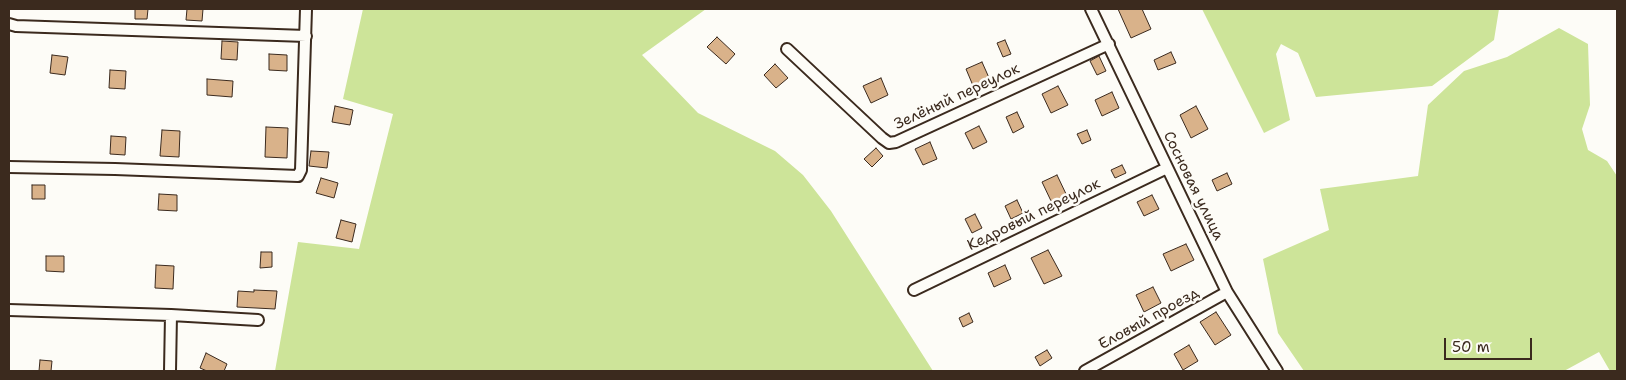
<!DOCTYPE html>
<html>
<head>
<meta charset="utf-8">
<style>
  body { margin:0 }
  #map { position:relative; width:1626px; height:380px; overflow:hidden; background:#fdfcf7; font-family:"Shantell Sans",sans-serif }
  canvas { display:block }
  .frame { position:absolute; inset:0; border:10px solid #3b2a1e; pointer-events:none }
  .scale { position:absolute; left:1444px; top:338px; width:88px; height:22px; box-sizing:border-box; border:2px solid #3b2a1e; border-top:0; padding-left:6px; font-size:15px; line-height:18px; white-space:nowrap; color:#3b2a1e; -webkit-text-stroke:4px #fdfcf7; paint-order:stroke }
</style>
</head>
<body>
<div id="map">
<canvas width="1626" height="380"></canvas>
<div class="frame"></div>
<div class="scale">50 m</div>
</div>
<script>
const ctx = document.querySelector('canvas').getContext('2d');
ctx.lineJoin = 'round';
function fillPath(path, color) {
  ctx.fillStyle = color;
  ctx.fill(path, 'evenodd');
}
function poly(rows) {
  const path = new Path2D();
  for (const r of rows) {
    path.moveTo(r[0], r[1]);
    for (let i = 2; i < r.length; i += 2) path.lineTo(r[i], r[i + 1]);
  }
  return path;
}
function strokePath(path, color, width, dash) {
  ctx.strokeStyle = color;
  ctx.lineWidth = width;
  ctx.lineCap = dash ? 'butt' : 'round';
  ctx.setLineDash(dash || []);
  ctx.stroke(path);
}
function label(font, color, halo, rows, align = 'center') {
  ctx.font = font + ' "Shantell Sans",sans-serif';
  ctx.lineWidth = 5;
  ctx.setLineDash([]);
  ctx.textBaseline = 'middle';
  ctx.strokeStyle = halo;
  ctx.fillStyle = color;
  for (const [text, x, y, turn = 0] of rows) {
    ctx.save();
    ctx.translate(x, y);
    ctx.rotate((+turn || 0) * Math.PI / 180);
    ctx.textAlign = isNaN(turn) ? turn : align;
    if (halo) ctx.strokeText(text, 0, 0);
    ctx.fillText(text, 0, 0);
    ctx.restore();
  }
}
fillPath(poly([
  [363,9,706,9,642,55,698,113,775,151,803,175,831,211,933,371,275,371,298,242,359,249,393,114,343,99],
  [1202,9,1499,9,1494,40,1432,86,1316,97,1298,53,1281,44,1276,54,1290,120,1264,133],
  [1559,28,1588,44,1590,105,1582,129,1588,150,1607,161,1617,176,1617,371,1610,371,1599,352,1564,371,1304,371,1278,333,1263,259,1329,230,1320,189,1418,176,1428,105,1464,71,1507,57]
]), '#cde499');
const building = poly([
  [135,9,148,9,147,19,135,19,135,9],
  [187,9,203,9,202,21,186,20,187,9],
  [1118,9,1142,9,1151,29,1131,38,1118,9],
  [717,37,735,54,726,64,707,47,717,37],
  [1005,40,1011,54,1003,57,997,43,1005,40],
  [222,41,238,42,237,60,221,59,222,41],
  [1171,52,1176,63,1158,70,1154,60,1171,52],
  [269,54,287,55,287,71,269,70,269,54],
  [52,55,68,57,65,75,50,73,52,55],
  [1099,56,1106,71,1097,75,1090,61,1099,56],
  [982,62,990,80,974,88,966,69,982,62],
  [775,64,788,78,776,88,764,75,775,64],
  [110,70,126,71,125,89,109,88,110,70],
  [881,78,888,95,871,103,863,86,881,78],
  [207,79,233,81,232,97,207,95,207,79],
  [1058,86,1068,105,1051,113,1042,94,1058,86],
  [1112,92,1119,108,1102,116,1095,100,1112,92],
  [335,106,353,110,350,125,332,122,335,106],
  [1196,106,1208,129,1191,138,1180,115,1196,106],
  [1017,112,1024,127,1013,133,1006,117,1017,112],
  [979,126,987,142,973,149,965,133,979,126],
  [266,127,288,128,287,158,265,157,266,127],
  [162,130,180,131,179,157,160,156,162,130],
  [1087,130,1091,140,1082,144,1077,134,1087,130],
  [111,136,126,137,125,155,110,154,111,136],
  [930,142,937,159,923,165,915,149,930,142],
  [876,148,883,156,872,167,864,159,876,148],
  [311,151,329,152,327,168,309,166,311,151],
  [1122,165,1126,173,1115,178,1111,170,1122,165],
  [1227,173,1232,184,1217,191,1212,180,1227,173],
  [1057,175,1067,196,1052,203,1042,182,1057,175],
  [321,178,338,183,334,198,316,193,321,178],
  [32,185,45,185,45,199,32,199,32,185],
  [159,194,177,195,177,211,158,210,159,194],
  [1152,195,1159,209,1144,216,1137,202,1152,195],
  [1017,200,1023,213,1011,219,1005,206,1017,200],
  [975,214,982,228,972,233,965,219,975,214],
  [341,220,356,224,352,242,336,238,341,220],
  [1186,244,1194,260,1171,271,1163,254,1186,244],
  [1048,250,1062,276,1044,284,1031,258,1048,250],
  [261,252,272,252,272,267,260,268,261,252],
  [46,256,64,256,64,272,46,271,46,256],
  [156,265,174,266,173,289,155,288,156,265],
  [1005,265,1011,279,994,287,988,273,1005,265],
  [1153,287,1161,303,1144,312,1136,295,1153,287],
  [254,290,277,291,275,309,237,307,238,291,254,292,254,290],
  [1216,312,1231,335,1215,345,1200,322,1216,312],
  [969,313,973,322,963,327,959,318,969,313],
  [1189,345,1198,361,1183,370,1174,354,1189,345],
  [1047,350,1052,358,1040,366,1035,357,1047,350],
  [206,353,227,364,224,371,207,371,200,368,206,353],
  [40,360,52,361,51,371,39,371,40,360]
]);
fillPath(building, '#d9b28a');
strokePath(building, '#3b2a1e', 1);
const minor = poly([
  [1091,9,1227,292,1277,371],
  [9,24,16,26,306,36],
  [787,49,882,138,889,143,896,142,1109,44],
  [9,167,115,169,298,176,301,170,306,9],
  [914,290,1167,168],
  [9,310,171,315,258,320],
  [170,371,171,315],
  [1085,371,1227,292]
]);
strokePath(minor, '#3b2a1e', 14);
strokePath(minor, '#fdfcf7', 10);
label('15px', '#3b2a1e', '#fdfcf7', [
  ["Зелёный переулок",957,97,-25],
  ["Сосновая улица",1193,186,64],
  ["Кедровый переулок",1034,215,-26],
  ["Еловый проезд",1149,319,-29]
]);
</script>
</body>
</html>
